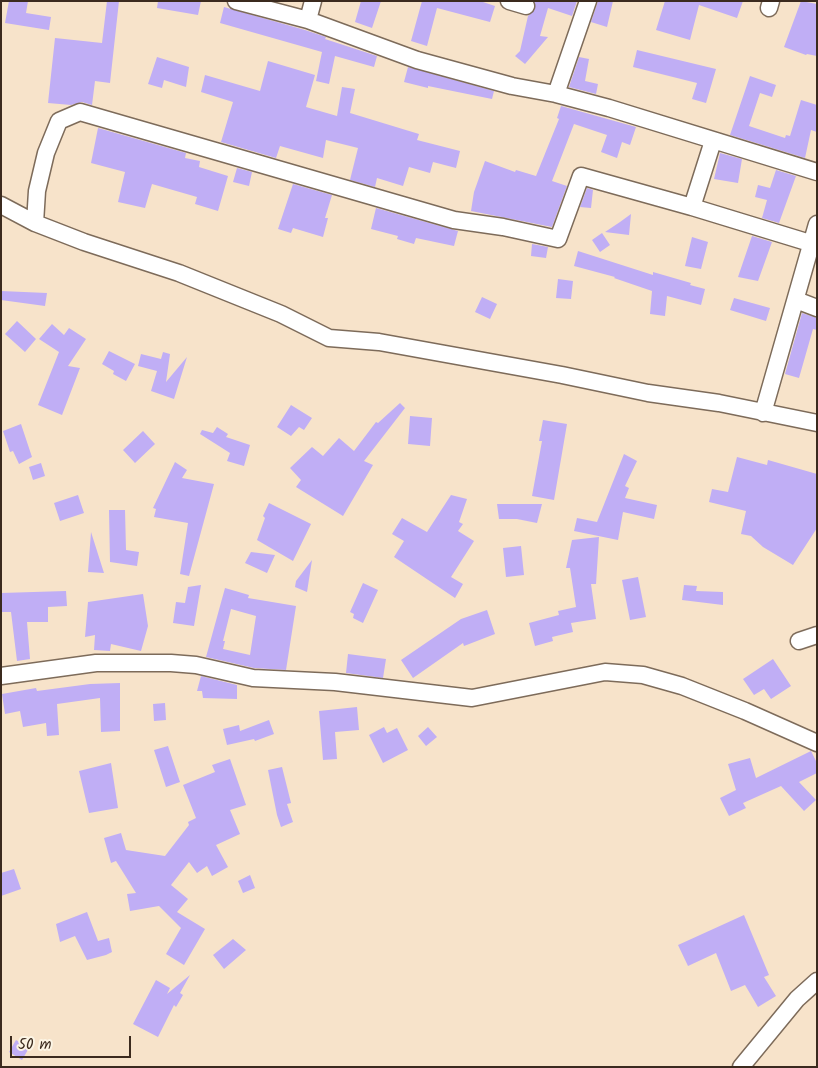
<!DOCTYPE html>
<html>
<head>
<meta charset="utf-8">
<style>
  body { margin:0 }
  #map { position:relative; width:818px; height:1068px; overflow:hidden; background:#f7e3ca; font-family:Kalam,sans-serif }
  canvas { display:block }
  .frame { position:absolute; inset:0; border:2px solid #3b2a1e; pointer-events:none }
  .scale { position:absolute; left:10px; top:1036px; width:121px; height:22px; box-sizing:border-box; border:2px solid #3b2a1e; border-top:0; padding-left:6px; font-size:15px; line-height:18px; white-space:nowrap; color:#3b2a1e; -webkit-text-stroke:4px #fcf5e5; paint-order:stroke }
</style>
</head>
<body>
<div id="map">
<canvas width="818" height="1068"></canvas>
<div class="frame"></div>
<div class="scale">50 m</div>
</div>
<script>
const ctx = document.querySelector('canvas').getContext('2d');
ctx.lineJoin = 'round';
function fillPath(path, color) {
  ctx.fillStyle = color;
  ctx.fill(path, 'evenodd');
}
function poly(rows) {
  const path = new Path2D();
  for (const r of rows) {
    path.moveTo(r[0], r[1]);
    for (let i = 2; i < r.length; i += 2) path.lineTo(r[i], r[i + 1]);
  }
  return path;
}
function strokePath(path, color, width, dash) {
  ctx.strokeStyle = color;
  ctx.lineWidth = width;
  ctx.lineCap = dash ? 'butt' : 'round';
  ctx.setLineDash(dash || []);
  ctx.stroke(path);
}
fillPath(poly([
  [9,1,28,1,26,13,51,17,49,30,5,23],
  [107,1,119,1,110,83,95,81,92,105,82,102,71,105,48,103,55,38,102,43],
  [158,1,201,1,198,15,157,8],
  [361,1,381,1,372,28,355,22],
  [422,1,480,1,495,6,490,22,437,8,427,46,411,41],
  [534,1,577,1,572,16,548,8,540,36,548,37,525,64,515,56,520,51,528,16,535,9],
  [598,1,613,1,607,27,591,22],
  [665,1,743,1,737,18,699,5,690,40,656,30],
  [801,1,817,4,817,56,807,54,806,55,784,47],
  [224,7,305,30,326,37,325,39,377,56,374,67,335,56,329,84,316,81,322,52,220,23],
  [637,50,716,69,706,103,692,99,697,83,633,67],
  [157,57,189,67,186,87,164,80,162,88,148,84],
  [579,57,589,59,585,81,598,84,596,94,569,87],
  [268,61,315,75,306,107,337,116,342,87,355,89,350,113,419,134,417,140,460,151,456,168,433,162,430,173,409,167,403,186,377,178,375,187,350,180,358,148,326,140,323,158,280,146,276,158,221,142,233,102,201,92,205,75,260,91],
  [408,67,494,91,492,99,428,86,428,88,404,82],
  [750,76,776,85,772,97,760,93,749,126,785,138,786,135,790,136,801,100,817,105,817,132,811,130,805,158,730,135],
  [561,106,636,127,630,145,622,142,617,158,601,152,607,135,574,124,552,181,567,186,552,227,471,211,474,192,485,161,515,172,516,170,536,176,559,119,557,118],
  [98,128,186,153,185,158,200,161,199,167,228,176,218,211,195,204,197,197,152,184,145,208,118,202,125,172,91,163],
  [720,153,742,159,738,183,714,179],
  [237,168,252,172,249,186,233,182],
  [776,170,796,176,779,223,762,218,767,200,755,197,758,185,770,188],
  [293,184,332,195,325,218,328,218,323,237,293,228,291,233,278,229],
  [587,188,593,190,591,208,580,207],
  [376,208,458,231,454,246,416,238,414,244,397,239,398,236,371,229],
  [631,214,629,235,605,232,620,222],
  [602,233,610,245,600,252,592,240],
  [752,236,772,242,758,281,738,277],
  [692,237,708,242,701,269,685,266],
  [532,244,548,247,546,258,531,256],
  [578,251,653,275,653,272,691,283,690,285,705,289,701,305,667,296,665,316,650,314,652,291,614,278,615,277,574,266],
  [558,279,573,281,571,299,556,298],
  [1,291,47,293,45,306,1,300],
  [482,297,497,304,490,319,475,312],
  [734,298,770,308,766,321,730,310],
  [802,313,817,318,817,330,813,329,799,378,785,374],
  [17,321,36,339,25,352,5,334],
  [52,324,64,335,69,328,86,339,68,366,80,368,62,415,38,405,59,352,39,339],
  [109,351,135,364,126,381,113,374,114,371,102,364],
  [163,352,170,354,166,382,187,357,174,399,151,391,157,371,138,366,141,354,161,359],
  [400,403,405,408,364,461,373,465,343,516,296,487,301,480,290,468,312,447,323,456,339,438,354,451,376,422,378,423],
  [291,405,312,418,304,430,299,427,291,436,277,427],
  [410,416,432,418,430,446,408,444],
  [543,420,567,424,554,500,532,496,542,441,539,441],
  [21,424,32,457,19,464,13,451,10,452,3,431],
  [217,427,228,434,226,437,250,445,244,466,227,461,230,453,200,434,202,430,213,433],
  [143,431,155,444,135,463,123,450],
  [624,454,637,461,625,486,629,488,625,498,657,505,654,519,623,512,618,540,574,531,577,518,597,522],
  [737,457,767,465,768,460,817,474,817,528,793,565,763,547,751,536,741,534,746,511,709,502,712,489,728,492],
  [175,462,187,470,182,478,214,484,189,576,180,574,188,523,154,517,156,509,153,508],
  [41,463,45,476,33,480,29,467],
  [78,495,84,513,60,521,54,503],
  [451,495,467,499,459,522,463,524,458,531,474,541,451,577,463,584,455,598,394,557,404,541,392,534,402,518,427,532],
  [269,503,311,524,293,561,257,540,265,518,263,516],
  [497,504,542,504,537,523,517,519,499,519],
  [109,510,125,510,126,550,139,552,137,566,110,562],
  [91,532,104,573,88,572],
  [599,537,596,584,591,584,596,619,571,623,573,632,552,637,553,641,535,646,529,623,559,615,558,611,576,607,570,568,566,568,572,540],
  [521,546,524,575,506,577,503,548],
  [251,552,275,555,267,573,245,563],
  [312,560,307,592,295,587,296,581],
  [638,577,646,617,630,620,622,580],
  [363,583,378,590,363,623,353,618,354,614,350,612],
  [201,585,194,626,173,623,176,602,185,603,188,587],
  [684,585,697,586,696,591,723,592,723,605,682,600],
  [225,588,249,595,248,598,296,606,286,670,254,668,206,657],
  [231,609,256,616,250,655,223,649,225,641,223,641],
  [66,591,67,606,48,607,48,622,27,622,30,659,17,661,11,612,1,612,1,593],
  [143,594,148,626,141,651,111,644,110,651,94,650,95,635,85,637,88,602],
  [487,610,495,634,464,646,463,643,413,678,401,660,461,619],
  [348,654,386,659,383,678,346,673],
  [773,659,791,686,771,699,764,689,754,695,743,679],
  [201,676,237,685,237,699,203,698,202,691,197,691],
  [120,683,120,731,101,732,100,698,57,704,59,735,47,736,46,723,23,727,20,711,5,714,2,694,36,688,37,691,90,684],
  [165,703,166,720,154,721,153,704],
  [357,707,359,730,335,732,337,759,323,760,319,711],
  [269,720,274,734,255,741,254,739,227,745,223,729,239,725,240,731],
  [384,727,387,733,397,728,408,750,383,763,369,735],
  [428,727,437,737,426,746,418,736],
  [168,746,180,782,166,787,154,750],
  [811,751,817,763,817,773,799,782,816,800,804,811,781,786,743,803,746,808,729,816,720,798,736,790,728,764,750,758,756,778],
  [230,759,246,805,230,810,240,834,216,845,228,867,212,876,207,866,197,873,189,862,171,885,188,899,177,912,205,929,184,965,166,954,181,928,159,906,130,911,127,894,136,893,116,861,111,863,104,838,121,833,126,850,165,856,189,825,188,822,196,818,183,785,215,772,212,765],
  [111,763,118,808,89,813,79,771],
  [282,767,291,803,287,804,293,822,281,827,277,815,268,770],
  [14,869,21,889,1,896,1,873],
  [250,875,255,888,243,893,238,881],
  [87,912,98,941,109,938,112,952,106,955,87,960,75,936,60,942,56,924],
  [744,915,769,975,764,977,776,996,758,1007,745,985,731,991,716,953,688,966,678,945],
  [233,939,246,950,224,969,213,955],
  [190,975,180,993,183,995,176,1007,174,1005,158,1037,133,1024,156,980,170,988,167,994],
  [16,1040,29,1048,22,1060,9,1052]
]), '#c0aef5');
const minor = poly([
  [236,1,308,20,417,60,512,86,556,94,609,108,817,172],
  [509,1,526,6],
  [769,8,771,1],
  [308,20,313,1],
  [556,94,588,1],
  [1,205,35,223,84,242,179,273,281,314,329,338,379,342,562,375,648,393,719,403,817,423],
  [692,207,713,141],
  [35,223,37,191,46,153,59,121,80,112,454,220,503,227,558,239,581,176,692,207,810,243],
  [796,300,817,308],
  [763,413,817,224],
  [799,641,817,635],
  [1,676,96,663,171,663,196,665,253,678,335,682,472,698,605,672,643,675,682,686,745,711,817,743],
  [741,1067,797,999,817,981]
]);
strokePath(minor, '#7d6b5a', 19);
strokePath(minor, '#fff', 16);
</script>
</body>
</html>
